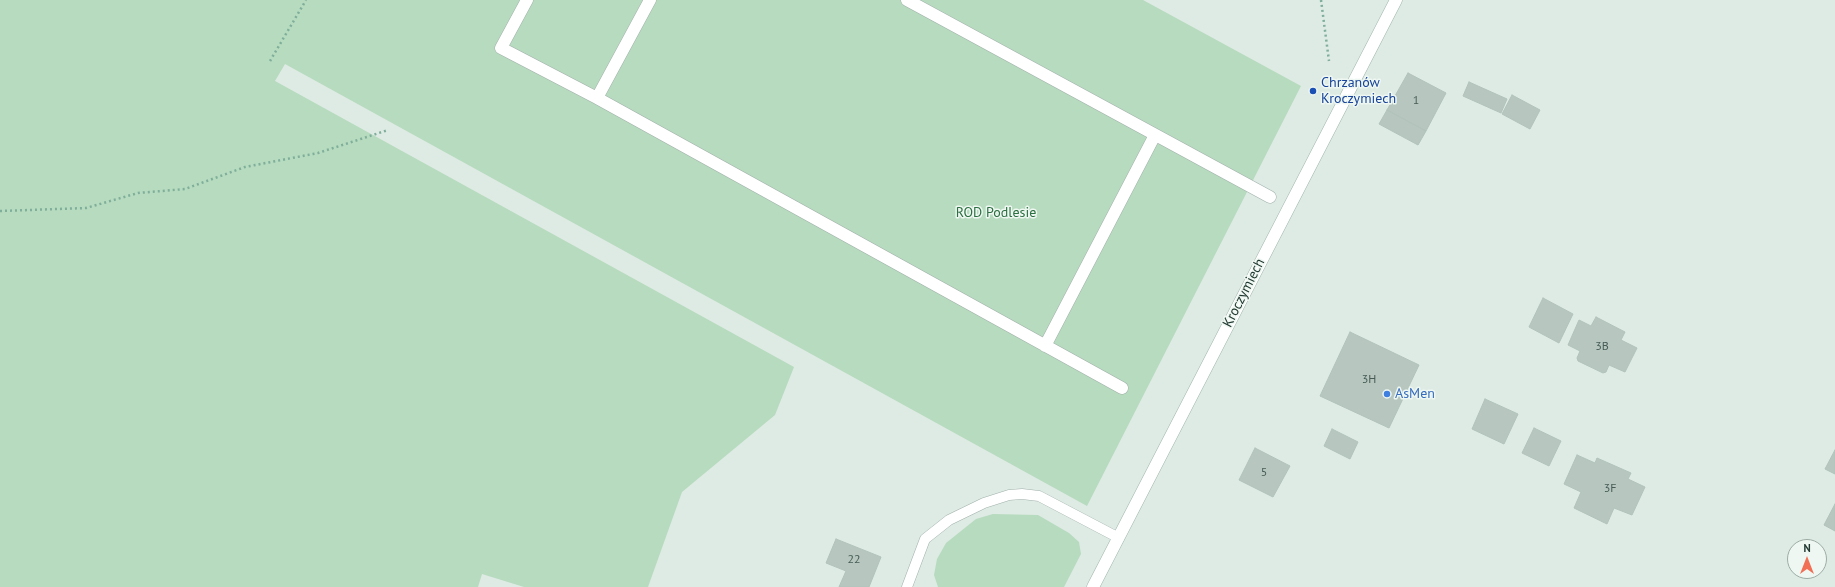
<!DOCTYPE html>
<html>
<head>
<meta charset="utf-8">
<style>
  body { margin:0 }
  #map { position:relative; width:1835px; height:587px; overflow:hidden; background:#deeae4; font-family:"PT Sans",sans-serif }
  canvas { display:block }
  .north { position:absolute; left:1787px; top:539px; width:40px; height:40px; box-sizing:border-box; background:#eff7f2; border:1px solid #9caba5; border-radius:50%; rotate:0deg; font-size:11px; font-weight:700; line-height:16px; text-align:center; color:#203931 }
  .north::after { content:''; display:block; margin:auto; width:14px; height:18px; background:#f17055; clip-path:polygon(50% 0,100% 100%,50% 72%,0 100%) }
</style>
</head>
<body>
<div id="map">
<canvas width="1835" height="587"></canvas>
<div class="north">N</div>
</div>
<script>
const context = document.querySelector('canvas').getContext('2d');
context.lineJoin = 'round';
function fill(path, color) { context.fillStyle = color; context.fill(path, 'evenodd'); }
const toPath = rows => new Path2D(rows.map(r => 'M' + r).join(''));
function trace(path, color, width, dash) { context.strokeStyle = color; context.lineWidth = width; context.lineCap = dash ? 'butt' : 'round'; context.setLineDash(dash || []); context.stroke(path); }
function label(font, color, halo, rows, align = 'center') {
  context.font = font + ' "PT Sans",sans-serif'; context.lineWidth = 3; context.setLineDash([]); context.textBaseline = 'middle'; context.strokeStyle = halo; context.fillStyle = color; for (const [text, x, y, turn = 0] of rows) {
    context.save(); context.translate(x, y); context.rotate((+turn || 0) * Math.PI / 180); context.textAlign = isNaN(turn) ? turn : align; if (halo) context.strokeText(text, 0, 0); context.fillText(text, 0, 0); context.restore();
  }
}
fill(toPath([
  [0,0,1143,0,1301,86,1087,506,285,64,275,81,794,367,775,415,682,492,648,587,524,587,482,574,478,587,0,587],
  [993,514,1038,515,1069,533,1079,542,1081,554,1064,587,938,587,934,575,937,559,946,543,976,519]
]), '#b7dbbe');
const building = toPath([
  [1408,73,1446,93,1426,131,1387,110,1408,73],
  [1469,82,1507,99,1501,113,1463,96,1469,82],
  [1512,95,1540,110,1530,129,1502,114,1512,95],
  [1387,110,1426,131,1418,145,1379,124,1387,110],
  [1543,298,1573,314,1559,343,1529,327,1543,298],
  [1596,317,1625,332,1621,340,1637,348,1625,372,1609,365,1606,372,1603,373,1578,361,1577,358,1580,351,1568,345,1579,320,1591,326,1596,317],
  [1350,332,1419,365,1389,428,1320,396,1350,332],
  [1485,399,1518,414,1504,444,1472,429,1485,399],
  [1534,428,1561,441,1549,466,1522,453,1534,428],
  [1332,429,1358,442,1350,459,1324,446,1332,429],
  [1255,448,1290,466,1273,497,1239,480,1255,448],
  [1835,450,1835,474,1825,469,1835,450],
  [1577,455,1595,463,1597,458,1631,473,1628,479,1645,487,1632,515,1614,508,1607,524,1574,508,1581,492,1564,484,1577,455],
  [1835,504,1835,531,1824,525,1835,504],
  [836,539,881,557,869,587,839,587,846,571,826,563,836,539]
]);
fill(building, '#b7c7c0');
trace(building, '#b1c3ba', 1);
const lane = toPath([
  [907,587,925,539,949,520,984,503,1009,495,1022,494,1039,496,1119,538]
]);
const street = toPath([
  [527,0,501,48,597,98,650,0],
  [907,0,1270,197],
  [597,98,1122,388],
  [1045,346,1155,135]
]);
const secondary = toPath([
  [1093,587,1396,0]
]);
trace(lane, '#a1b1ab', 11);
trace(street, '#a1b1ab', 13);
trace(secondary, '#9eb6ab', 13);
trace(toPath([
  [1321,0,1329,61],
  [270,61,306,0],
  [0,211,86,208,138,193,185,189,245,167,318,153,388,130]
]), '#7fae9b', 2.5, [2, 3]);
trace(lane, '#fff', 10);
trace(street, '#fff', 12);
trace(secondary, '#fff', 12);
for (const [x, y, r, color] of [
  [1313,91,4,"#1a4fb4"],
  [1387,394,4,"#3f7fe0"]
]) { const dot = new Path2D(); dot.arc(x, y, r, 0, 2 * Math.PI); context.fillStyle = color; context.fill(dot); trace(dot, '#eff7f2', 1.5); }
label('12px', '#465c55', null, [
  ["1",1416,101],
  ["3B",1602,347],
  ["3H",1369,380],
  ["5",1264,473],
  ["3F",1610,489],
  ["22",854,560]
]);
label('14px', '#164399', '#eff7f2', [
  ["Chrzanów",1321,83],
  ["Kroczymiech",1321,99]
], 'left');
label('14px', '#2a7040', '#eff7f2', [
  ["ROD Podlesie",996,213]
]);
label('14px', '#203931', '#eff7f2', [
  ["Kroczymiech",1244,293,-63]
]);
label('14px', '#366cbe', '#eff7f2', [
  ["AsMen",1395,394]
], 'left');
</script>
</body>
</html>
